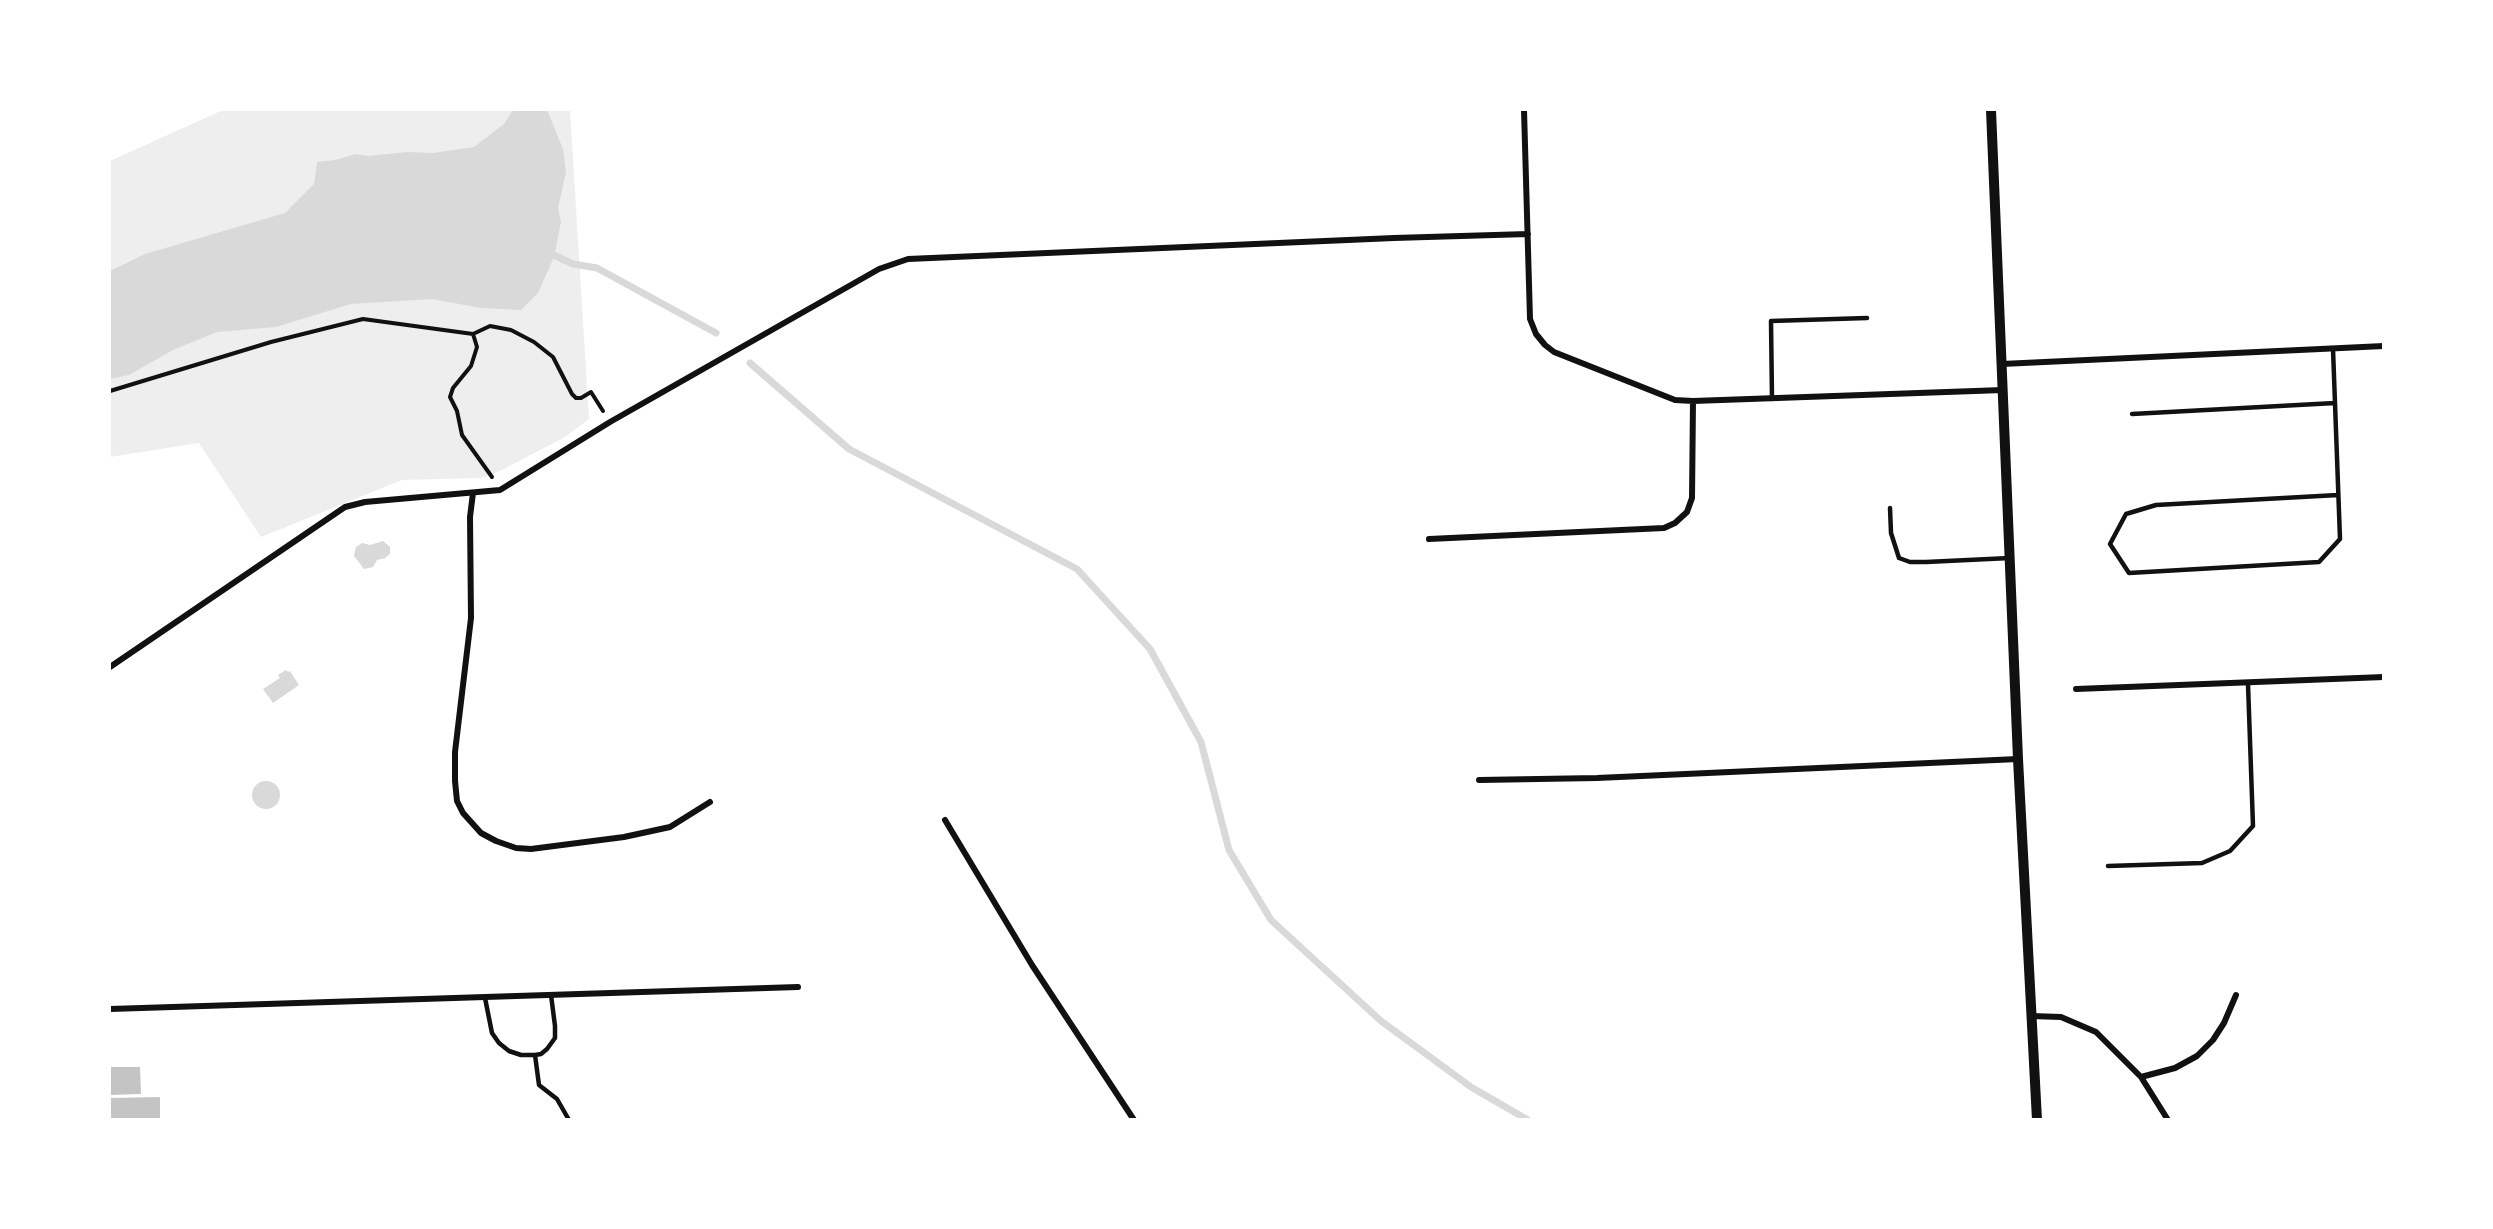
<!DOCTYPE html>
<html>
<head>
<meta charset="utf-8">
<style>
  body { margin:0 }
  #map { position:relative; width:2493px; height:1229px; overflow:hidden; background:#fff; font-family:Poppins,sans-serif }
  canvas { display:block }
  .frame { position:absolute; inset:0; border:111px solid #fff; pointer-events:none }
</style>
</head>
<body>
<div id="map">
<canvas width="2493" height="1229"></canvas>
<div class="frame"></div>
</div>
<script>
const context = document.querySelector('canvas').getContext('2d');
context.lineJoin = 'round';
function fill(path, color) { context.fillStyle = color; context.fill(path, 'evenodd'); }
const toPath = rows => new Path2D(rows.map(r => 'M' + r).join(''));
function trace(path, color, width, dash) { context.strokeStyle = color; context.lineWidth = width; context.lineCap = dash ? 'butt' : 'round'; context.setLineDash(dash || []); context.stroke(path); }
fill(toPath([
  [223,110,570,110,589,419,565,437,498,472,481,478,402,480,261,537,199,443,110,457,110,161]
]), '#eee');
fill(toPath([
  [513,110,547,110,563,149,566,172,558,208,561,222,554,257,538,293,521,310,481,308,432,299,351,304,276,327,217,332,173,350,129,375,110,379,110,271,145,254,285,213,314,184,317,162,335,160,356,154,368,156,408,152,433,153,474,147,504,124],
  [383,541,390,547,390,554,385,558,377,560,373,567,364,569,354,556,356,547,362,543,370,545],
  [286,670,288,672,290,671,299,685,273,703,263,689,280,678,278,675],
  '252 795a14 14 0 1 1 28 0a14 14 0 1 1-28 0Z'
]), '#d9d9d9');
trace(toPath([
  [547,252,573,264,597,268,716,333],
  [750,363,849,449,1077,569,1150,649,1201,742,1229,850,1271,920,1381,1021,1471,1087,1528,1120]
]), '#d9d9d9', 7);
fill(toPath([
  [110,1067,140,1067,141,1094,110,1095],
  [160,1097,160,1120,110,1120,110,1098]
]), '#c4c4c4');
trace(toPath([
  [473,334,477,347,471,366,453,388,450,397,457,411,462,435,492,477],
  [110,391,271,342,363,319,473,334,490,326,511,330,534,342,553,357,572,394,576,398,581,398,591,392,603,411]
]), '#111', 4);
trace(toPath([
  [2333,349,2340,539,2319,562,2129,573,2110,544,2126,514,2156,505,2338,495],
  [1772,399,1771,321,1867,318],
  [2132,414,2335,403],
  [1890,508,1891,533,1899,558,1910,562,1926,562,2010,558],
  [2108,866,2202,863,2230,851,2253,826,2248,684],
  [485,998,492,1033,499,1043,509,1051,521,1055,535,1055,541,1054,547,1049,555,1038,555,1026,551,995],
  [535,1055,539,1085,557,1099,569,1120]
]), '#111', 4.5);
trace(toPath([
  [1524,110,1530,319,1536,334,1545,345,1554,352,1675,400,1693,401,2003,390],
  [2002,364,2384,346],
  [473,493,470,517,471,618,455,752,455,781,457,801,463,813,481,833,496,841,516,848,531,849,624,837,670,827,710,802],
  [1429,539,1664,528,1675,523,1687,512,1692,498,1693,401],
  [110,667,345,507,365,502,500,490,610,422,879,269,908,259,1394,238,1528,234],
  [2076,689,2384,677],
  [1479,780,1597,778,2018,759],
  [945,820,1032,965,1134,1120],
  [110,1009,798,987],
  [2031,1016,2061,1017,2096,1032,2141,1077,2168,1120],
  [2141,1077,2175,1068,2197,1056,2213,1040,2224,1023,2236,995]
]), '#111', 6);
trace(toPath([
  [1991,110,2018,759,2037,1120]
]), '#111', 10);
</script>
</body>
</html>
